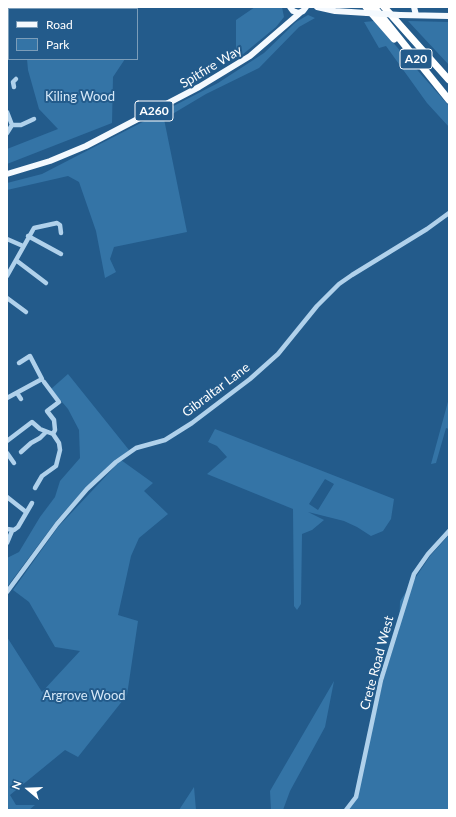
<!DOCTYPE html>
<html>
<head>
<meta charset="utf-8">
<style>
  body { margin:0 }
  #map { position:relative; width:456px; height:817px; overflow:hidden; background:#235b8b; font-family:Lato,sans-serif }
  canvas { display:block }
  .frame { position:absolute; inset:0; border:8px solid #fff; pointer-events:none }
  .legend { position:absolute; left:8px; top:8px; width:130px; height:52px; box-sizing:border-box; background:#235b8b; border:1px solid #7b9db9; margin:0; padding:5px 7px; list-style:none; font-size:12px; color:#fff }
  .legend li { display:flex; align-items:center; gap:8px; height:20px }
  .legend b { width:20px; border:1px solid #7b9db9 }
  .north { position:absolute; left:8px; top:769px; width:40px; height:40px; -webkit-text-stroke:3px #235b8b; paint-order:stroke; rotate:289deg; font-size:11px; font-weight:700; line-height:16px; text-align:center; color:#fff }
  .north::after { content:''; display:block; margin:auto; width:14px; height:18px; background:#fff; clip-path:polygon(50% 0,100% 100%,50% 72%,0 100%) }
</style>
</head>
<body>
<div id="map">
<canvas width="456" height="817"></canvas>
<div class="frame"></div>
<ul class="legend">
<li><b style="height:5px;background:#f4f9fe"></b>Road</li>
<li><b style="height:11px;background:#3474a6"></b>Park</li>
</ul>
<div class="north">N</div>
</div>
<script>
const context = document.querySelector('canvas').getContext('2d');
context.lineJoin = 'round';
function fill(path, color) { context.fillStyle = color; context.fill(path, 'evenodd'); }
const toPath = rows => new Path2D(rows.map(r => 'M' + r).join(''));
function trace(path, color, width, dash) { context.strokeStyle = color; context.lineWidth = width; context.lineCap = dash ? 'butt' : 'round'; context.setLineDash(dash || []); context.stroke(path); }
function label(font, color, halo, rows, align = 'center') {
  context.font = font + ' Lato,sans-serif'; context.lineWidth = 4; context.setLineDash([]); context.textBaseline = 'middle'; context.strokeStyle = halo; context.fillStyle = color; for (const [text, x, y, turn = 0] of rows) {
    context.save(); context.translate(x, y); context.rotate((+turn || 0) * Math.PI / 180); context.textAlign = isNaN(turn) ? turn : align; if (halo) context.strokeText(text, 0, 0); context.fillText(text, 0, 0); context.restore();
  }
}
fill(toPath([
  [24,7,128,7,126,9,24,9],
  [255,7,282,7,284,17,276,27,242,55,230,60,236,53,236,20],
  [308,15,315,18,299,27,259,68,206,94,164,119,187,232,114,247,110,259,116,272,105,278,96,231,79,182,68,176,7,190,7,183,42,174,218,83,264,53,296,22],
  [374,21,449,106,449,127,427,103,386,46,379,48,364,22],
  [408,21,449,22,449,65],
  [27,59,125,59,113,77,112,123,7,164,7,149,58,129,39,109,28,70],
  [68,374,129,450,87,486,57,520,7,587,7,558,19,552,40,517,55,497,60,481,80,458,79,430,68,409,51,389],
  [449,398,449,429,446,428,436,463,431,464],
  [215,429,394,499,391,519,383,531,371,536,357,527,344,521,308,512,324,520,312,530,302,534,301,604,297,610,294,606,293,509,207,474,227,457,217,446,208,442],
  [325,479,334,484,318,510,309,504],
  [121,460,153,483,144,491,168,514,139,538,131,556,118,615,138,621,127,695,78,757,65,750,10,795,16,805,35,805,29,810,7,810,7,637,42,692,80,651,55,647,29,602,13,590,58,527],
  [449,535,449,810,347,810,356,800,384,677,399,630,400,601,430,556],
  [334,681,325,727,290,791,283,810,271,810,270,791],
  [194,787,196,810,179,810]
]), '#3474a6');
trace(toPath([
  [9,7,9,9],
  [7,22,9,21],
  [14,87,13,82,16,79],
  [7,112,12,125,7,133],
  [12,125,21,125,34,119],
  [28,236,61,254],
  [7,239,23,246],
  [17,261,46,283],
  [7,276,34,228,57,223,60,225,61,233],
  [7,298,26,312],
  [44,382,59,402,47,411,54,420,55,430,53,434],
  [17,393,21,399],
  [7,398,42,379,30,356,19,363],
  [7,441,32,422,40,429,53,434,59,443,60,450,56,466,42,476,35,488],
  [21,452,31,443,40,438,46,432],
  [7,453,14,463],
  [7,497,26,512],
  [7,529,14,530,18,527,32,503],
  [7,543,12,531],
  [7,592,57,524,87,489,116,462,136,448,165,440,192,423,250,379,278,354,317,306,339,284,352,275,427,229,449,213],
  [346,810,356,797,381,680,414,574,428,554,449,531]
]), '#b0d1eb', 4.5);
trace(toPath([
  [290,7,293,11,299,13,303,11,306,7],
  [317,7,335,11,367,13],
  [414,7,416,15],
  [400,15,449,16],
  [7,174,50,161,86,146,199,87,250,56,301,12]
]), '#f4f9fe', 6);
trace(toPath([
  [366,7,394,39],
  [374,7,449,100],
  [384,7,449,80]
]), '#fff', 7);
trace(toPath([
  [367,13,400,15]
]), '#f4f9fe', 6);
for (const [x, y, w] of [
  [416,59,32],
  [154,111,38]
]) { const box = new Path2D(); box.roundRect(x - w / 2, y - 10, w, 20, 3); context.fillStyle = '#235b8b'; context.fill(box); trace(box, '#fff', 1); }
label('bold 12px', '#fff', null, [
  ["A20",416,59],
  ["A260",154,111]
]);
label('13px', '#fff', '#235b8b', [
  ["Spitfire Way",211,67,-31],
  ["Gibraltar Lane",216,390,-37],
  ["Crete Road West",377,663,-75]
]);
label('13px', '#d5e8f8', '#235b8b', [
  ["Kiling Wood",80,97],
  ["Argrove Wood",84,696]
]);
</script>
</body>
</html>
